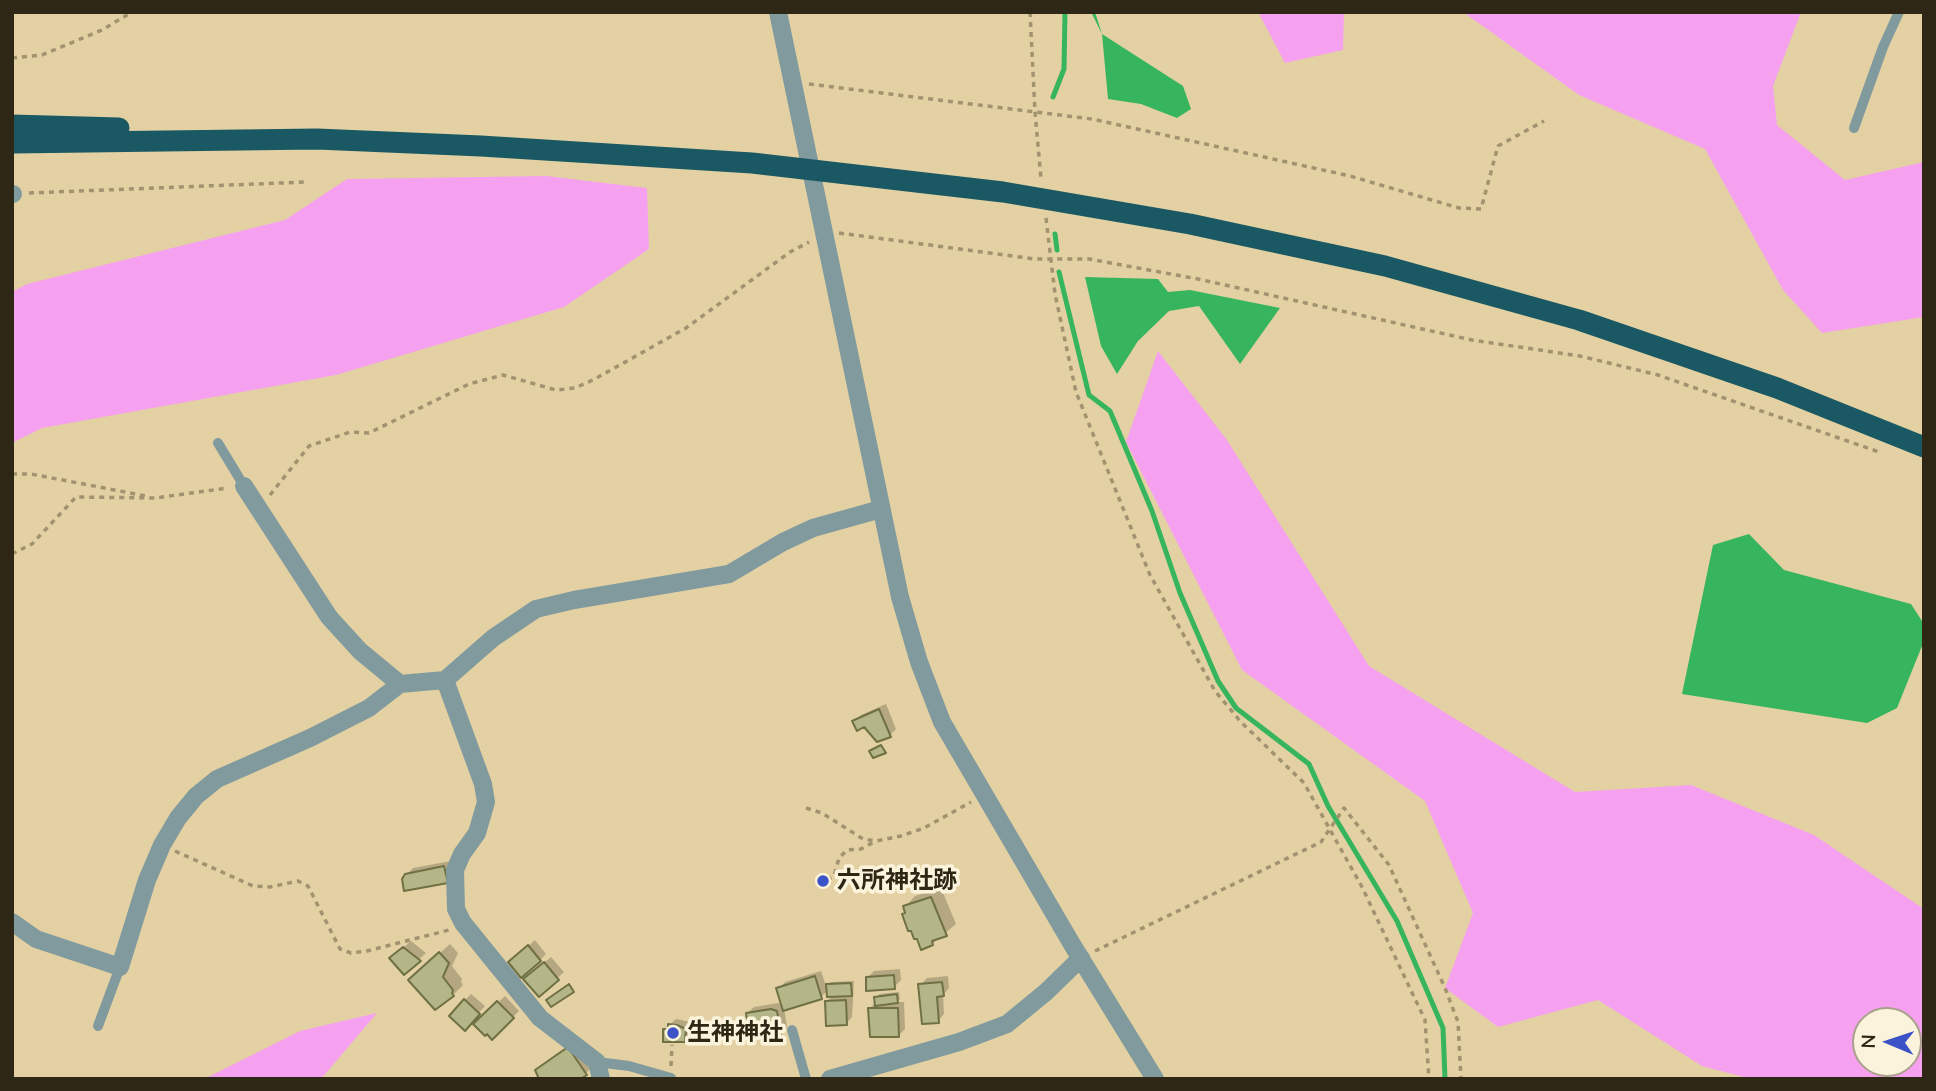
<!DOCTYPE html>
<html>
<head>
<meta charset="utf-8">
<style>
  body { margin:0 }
  #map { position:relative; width:1936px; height:1091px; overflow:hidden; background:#e3d1a3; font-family:Mulish,sans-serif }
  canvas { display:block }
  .frame { position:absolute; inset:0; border:14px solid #2e2715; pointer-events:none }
  .north { position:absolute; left:1852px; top:1007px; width:70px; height:70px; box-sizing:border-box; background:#fbf3db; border:2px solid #a9a18c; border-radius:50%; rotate:272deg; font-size:19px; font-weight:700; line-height:28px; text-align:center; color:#2e2715 }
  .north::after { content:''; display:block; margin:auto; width:24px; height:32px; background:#3b53c6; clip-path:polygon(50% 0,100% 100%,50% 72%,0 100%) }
</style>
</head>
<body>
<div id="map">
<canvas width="1936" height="1091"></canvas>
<div class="frame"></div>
<div class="north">N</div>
</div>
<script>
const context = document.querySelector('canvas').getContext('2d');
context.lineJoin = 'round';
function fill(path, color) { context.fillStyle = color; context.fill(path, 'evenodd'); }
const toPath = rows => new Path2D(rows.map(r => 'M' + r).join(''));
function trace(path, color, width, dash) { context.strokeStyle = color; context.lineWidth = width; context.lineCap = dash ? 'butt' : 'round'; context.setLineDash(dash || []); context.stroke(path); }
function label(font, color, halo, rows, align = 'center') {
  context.font = font + ' Mulish,"Noto Sans JP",sans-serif'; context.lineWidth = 7; context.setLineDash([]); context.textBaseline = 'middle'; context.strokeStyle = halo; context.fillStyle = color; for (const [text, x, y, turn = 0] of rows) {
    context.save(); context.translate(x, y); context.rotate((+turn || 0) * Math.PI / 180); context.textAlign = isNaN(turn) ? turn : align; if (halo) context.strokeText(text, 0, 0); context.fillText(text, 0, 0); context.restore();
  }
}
fill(toPath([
  [1258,12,1344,12,1343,50,1285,63],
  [1463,12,1801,12,1773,86,1777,125,1845,180,1924,162,1924,317,1822,333,1783,290,1705,149,1579,95],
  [546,176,647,188,649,249,564,307,336,375,42,428,12,443,12,292,27,284,285,220,347,179],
  [1158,351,1227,440,1369,666,1575,792,1691,785,1814,835,1924,909,1924,1079,1751,1079,1702,1066,1598,1000,1498,1027,1445,988,1473,913,1425,801,1242,670,1126,442],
  [1908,1021,1908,1063,1866,1063,1866,1021],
  [377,1013,321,1079,204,1079,300,1031]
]), '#f6a1ef');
fill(toPath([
  [1091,12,1095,12,1102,34,1183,86,1191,109,1177,118,1141,104,1108,99,1102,34],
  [1085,277,1158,279,1168,292,1190,290,1280,308,1240,364,1199,306,1169,311,1138,341,1117,374,1101,346],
  [1749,534,1784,570,1911,604,1924,624,1924,641,1897,708,1867,723,1682,694,1713,545]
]), '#37b55e');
fill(toPath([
  [886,704,896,729,890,735,854,721,861,715],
  [451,861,448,881,406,875,413,868],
  [941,888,956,924,932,944,907,912,905,907,915,896],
  [535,940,546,954,540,960,517,956],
  [411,941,426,953,404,973,398,952],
  [450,944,458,953,452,966,462,979,461,982,463,985,453,995,421,970],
  [551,957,564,972,539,995,532,973],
  [900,969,901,980,894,987,867,978,874,971],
  [821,971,826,986,831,982,854,981,852,1017,846,1024,827,1001,833,995,828,990,821,997,784,1008,787,1027,781,1034,747,1013,754,1007,778,1003,783,1005,778,989,785,982],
  [948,976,949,988,943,995,944,1014,938,1021,920,985,927,978],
  [899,992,900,999,896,1002,904,1002,905,1029,899,1035,870,1008,877,1001,879,994],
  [471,994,485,1006,465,1028,465,1000],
  [505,996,519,1011,493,1037,476,1024],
  [676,1019,691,1022,691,1034,685,1040,665,1029],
  [579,1038,596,1063,586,1073,577,1079,537,1079,540,1077,538,1071,548,1060]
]), '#0003');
trace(toPath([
  [1053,97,1064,69,1065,12],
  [1055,234,1057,250],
  [1059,272,1089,395,1110,411,1152,511,1180,593,1218,681,1236,708,1309,764,1328,806,1397,921,1443,1028,1445,1079]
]), '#37b55e', 5);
const building = toPath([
  [879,709,891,737,877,742,864,727,857,731,852,721,879,709],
  [881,745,886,753,873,758,869,751,881,745],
  [444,866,448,883,404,891,402,879,405,874,444,866],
  [931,897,947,936,932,941,933,945,921,950,917,939,914,939,911,931,908,931,902,914,905,913,903,906,931,897],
  [528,945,541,961,521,978,508,962,528,945],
  [403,947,421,961,404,975,389,958,403,947],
  [439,952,449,963,443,977,453,990,452,993,454,996,435,1010,408,980,439,952],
  [544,962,559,980,539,997,523,979,544,962],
  [894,975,895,989,866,991,866,977,894,975],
  [815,976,822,999,783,1011,776,988,815,976],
  [942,982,944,996,937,997,939,1023,922,1024,918,984,942,982],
  [851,983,852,996,827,997,826,984,851,983],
  [569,984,574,992,551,1007,546,1000,569,984],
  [897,994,898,1003,875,1006,874,997,897,994],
  [464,999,480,1014,465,1031,449,1016,464,999],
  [846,1000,847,1025,826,1026,825,1001,846,1000],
  [497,1001,514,1018,492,1040,487,1034,485,1036,473,1024,497,1001],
  [868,1008,898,1008,899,1037,870,1037,868,1008],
  [771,1009,777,1011,781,1035,761,1039,760,1034,749,1035,746,1013,771,1009],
  [668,1024,677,1025,686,1029,685,1042,663,1042,663,1029,668,1029,668,1024],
  [568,1047,587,1075,580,1079,539,1079,535,1070,568,1047]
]);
fill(building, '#b4b687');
trace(building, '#6f7044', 2);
trace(toPath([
  [1030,12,1035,112,1041,179],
  [12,58,42,55,102,30,132,12],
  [809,84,1092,119,1350,176,1459,208,1481,209,1498,146,1544,121],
  [29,193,306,182],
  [1046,218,1055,294,1076,392,1150,575,1215,691,1241,722,1304,783,1362,887,1425,1020,1429,1079],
  [839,233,1035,259,1089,259,1198,279,1472,340,1580,356,1658,375,1882,453],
  [12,474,31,474,146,496],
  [270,495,309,446,350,432,369,433,469,384,503,375,556,390,575,388,593,380,686,328,790,252,809,242],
  [12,554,32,544,76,497,155,498,228,488],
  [806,808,822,813,863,839,876,841,901,836,924,828,971,802],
  [175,851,253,886,270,887,298,881,308,886,340,949,351,953,367,951,449,930],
  [827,880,834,876,839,858,847,850,861,849,874,842],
  [1095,951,1321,842,1344,808,1389,865,1445,988,1458,1022,1461,1079],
  [671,1066,672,1045]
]), '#a1936f', 3.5, [5, 5]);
trace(toPath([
  [1854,128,1883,47,1899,12],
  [218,443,244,486],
  [98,1026,120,967],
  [792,1030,806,1079],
  [597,1062,629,1066,671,1078]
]), '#819a9e', 10);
trace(toPath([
  [12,194,13,194],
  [244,486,329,617,360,651,400,684],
  [445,680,483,784,486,802,477,833,462,854,455,870,456,909,463,923,540,1018,597,1062,601,1079],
  [12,922,36,939,120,967,147,880,162,845,178,818,196,796,217,779,310,738,369,708,400,684,445,680,493,638,536,609,574,600,729,574,783,542,813,528,881,509],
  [830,1079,959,1042,1007,1024,1046,992,1081,958]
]), '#819a9e', 18);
trace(toPath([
  [778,12,900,597,919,662,942,722,1073,946,1155,1079]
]), '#819a9e', 18);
trace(toPath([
  [12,125,119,128],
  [12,143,317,139,481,146,752,163,1003,192,1190,224,1385,266,1579,320,1777,388,1924,447]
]), '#1a5963', 21);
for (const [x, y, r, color] of [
  [823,881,7,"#3b53c6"],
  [673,1033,7,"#3b53c6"]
]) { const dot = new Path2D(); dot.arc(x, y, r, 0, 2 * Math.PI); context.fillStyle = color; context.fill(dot); trace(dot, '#fbf3db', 2.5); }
label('bold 24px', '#2e2715', '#fbf3db', [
  ["六所神社跡",837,881],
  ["生神神社",687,1033]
], 'left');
</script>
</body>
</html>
